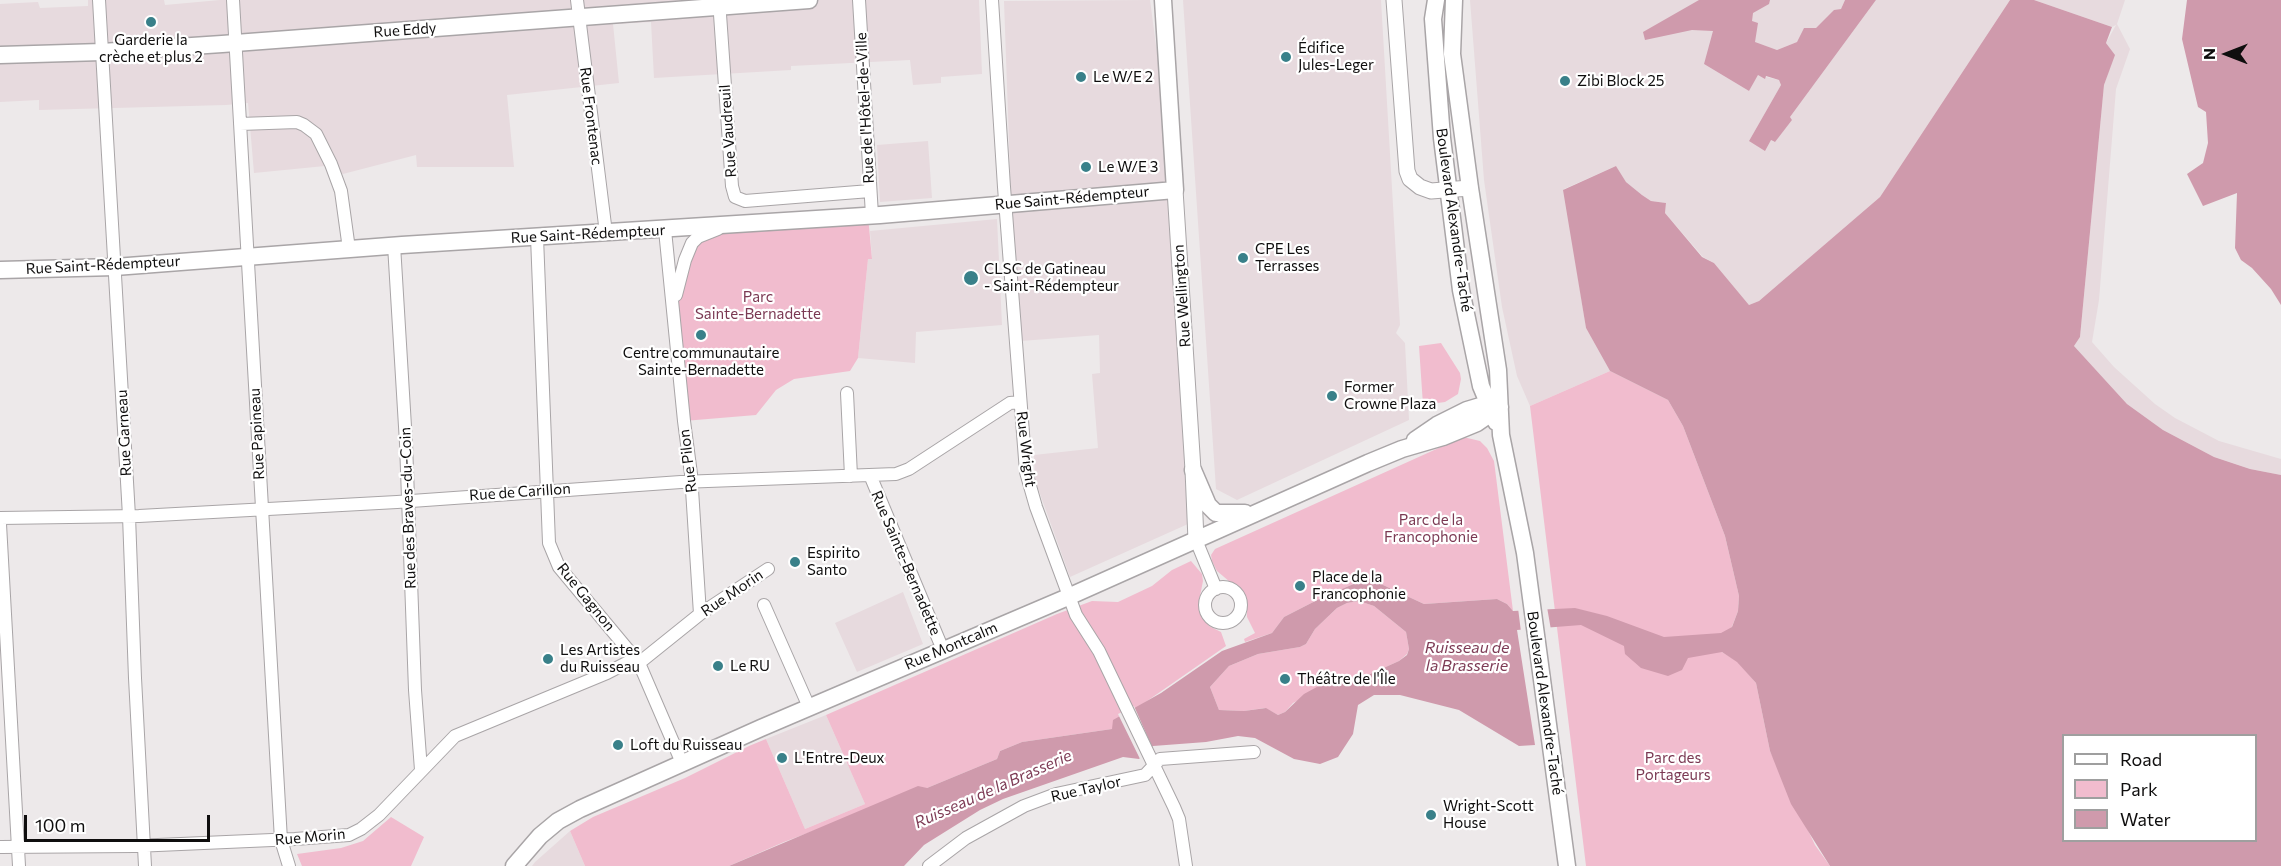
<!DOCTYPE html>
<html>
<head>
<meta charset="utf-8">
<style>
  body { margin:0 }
  #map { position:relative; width:2281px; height:866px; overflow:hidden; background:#ede9ea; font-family:Commissioner,sans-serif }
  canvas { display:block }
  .legend { position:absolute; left:2062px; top:734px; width:195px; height:108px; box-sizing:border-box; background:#fff; border:2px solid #9f9f9f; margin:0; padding:8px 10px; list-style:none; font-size:18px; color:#0f0e0e }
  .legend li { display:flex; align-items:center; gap:12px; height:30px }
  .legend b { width:30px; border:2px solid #9f9f9f }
  .north { position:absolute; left:2197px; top:24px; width:60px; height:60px; -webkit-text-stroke:4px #fff; paint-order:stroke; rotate:270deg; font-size:16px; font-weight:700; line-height:24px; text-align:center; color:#0f0e0e }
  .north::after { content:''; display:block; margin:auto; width:21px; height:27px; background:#0f0e0e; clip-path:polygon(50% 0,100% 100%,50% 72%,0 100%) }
  .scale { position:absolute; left:24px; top:815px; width:186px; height:27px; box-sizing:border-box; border:3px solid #0f0e0e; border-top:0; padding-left:8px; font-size:18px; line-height:21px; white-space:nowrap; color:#0f0e0e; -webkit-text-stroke:4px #fff; paint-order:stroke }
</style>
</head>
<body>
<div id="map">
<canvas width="2281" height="866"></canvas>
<ul class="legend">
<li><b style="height:8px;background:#fff"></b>Road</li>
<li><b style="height:16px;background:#f1bcce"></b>Park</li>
<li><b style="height:16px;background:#cf9aac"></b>Water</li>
</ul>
<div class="north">N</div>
<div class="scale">100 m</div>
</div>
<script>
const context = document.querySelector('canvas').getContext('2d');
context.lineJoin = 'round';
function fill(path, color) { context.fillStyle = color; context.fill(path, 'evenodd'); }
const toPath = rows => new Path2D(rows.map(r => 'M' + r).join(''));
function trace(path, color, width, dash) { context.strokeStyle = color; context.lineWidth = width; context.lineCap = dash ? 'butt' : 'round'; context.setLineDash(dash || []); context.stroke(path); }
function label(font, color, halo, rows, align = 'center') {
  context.font = font + ' Commissioner,sans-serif'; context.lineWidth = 4.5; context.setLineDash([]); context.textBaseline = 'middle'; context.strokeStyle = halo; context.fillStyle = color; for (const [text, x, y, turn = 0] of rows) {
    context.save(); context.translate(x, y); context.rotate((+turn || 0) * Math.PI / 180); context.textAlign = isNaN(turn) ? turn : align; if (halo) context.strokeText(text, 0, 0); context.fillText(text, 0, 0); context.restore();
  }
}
fill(toPath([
  [88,0,164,0,165,5,220,0,979,0,982,74,941,77,941,83,913,85,910,60,791,66,791,70,654,78,651,22,613,24,619,83,507,95,514,167,417,167,416,155,343,174,325,166,254,173,248,103,226,105,39,110,39,100,0,102,0,4,38,2,40,8,88,6],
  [1150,0,1164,106,1188,524,1070,577,1035,480,1034,455,1098,448,1092,374,1100,373,1099,335,1021,341,1011,199,1004,1],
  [1183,0,1381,0,1400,325,1396,333,1405,343,1409,420,1237,500,1216,489],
  [1470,0,1845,0,1841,9,1834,11,1816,28,1797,42,1777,50,1756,43,1704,64,1749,91,1758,75,1779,80,1781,85,1749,141,1771,140,1774,142,1792,120,1790,117,1876,0,2010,0,1880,197,1759,301,1749,305,1714,263,1703,257,1665,213,1666,203,1651,201,1642,195,1626,182,1616,166,1564,189,1586,328,1610,371,1530,406,1517,376,1502,307,1484,180],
  [2034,0,2125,0,2117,24,2130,49,2116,89,2099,300,2092,342,2114,367,2155,404,2175,418,2219,441,2281,459,2281,475,2250,469,2214,457,2163,430,2127,404,2074,346,2080,337,2104,85,2114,55,2106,43,2116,25,2112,27],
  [928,141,932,198,880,202,877,145],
  [997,219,1002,325,916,332,915,363,858,358,868,259,872,258,870,231],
  [903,592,923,644,857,672,835,623],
  [826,715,865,804,805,829,766,739],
  [570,831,585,866,532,866,535,862]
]), '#e7dade');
fill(toPath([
  [868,216,872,259,868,259,858,358,850,371,794,379,776,390,756,415,684,421,674,308,685,260,709,232],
  [1441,343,1460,373,1461,379,1458,394,1445,402,1423,405,1419,346],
  [1610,371,1668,400,1683,426,1725,536,1739,596,1738,611,1722,652,1737,661,1756,683,1770,751,1815,845,1830,866,1586,866,1530,406],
  [1463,437,1480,441,1487,448,1494,461,1513,611,1507,604,1497,599,1424,604,1368,578,1325,596,1284,617,1272,633,1245,642,1244,639,1255,633,1247,617,1247,601,1243,593,1217,571,1212,561,1211,555,1215,549],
  [1191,561,1202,574,1203,581,1199,601,1209,626,1221,632,1226,646,1137,708,1121,716,1112,729,1022,742,1000,751,997,759,927,788,784,842,729,866,585,866,570,831,593,817,685,778,749,746,766,739,805,829,865,804,826,715,1057,614,1092,601,1118,602,1152,586,1172,570],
  [1359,601,1374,606,1406,632,1409,649,1407,654,1399,661,1348,684,1340,681,1333,683,1293,703,1285,712,1278,715,1265,708,1244,711,1219,710,1210,687,1229,666,1258,654,1300,647,1306,644,1315,629,1337,608,1347,603],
  [391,817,424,837,411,866,302,866,297,854,341,848,363,841]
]), '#f1bcce');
fill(toPath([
  [1699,0,1770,0,1769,4,1753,13,1752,21,1758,23,1755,42,1777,50,1797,42,1804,28,1816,28,1834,10,1841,9,1845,0,1876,0,1790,117,1792,120,1775,142,1771,140,1765,151,1749,141,1781,85,1779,80,1766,76,1765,79,1758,75,1749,91,1704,64,1713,31,1692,30,1645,40,1643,32],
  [2010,0,2034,0,2112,27,2106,43,2115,55,2104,85,2080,337,2074,346,2127,404,2163,430,2214,457,2250,469,2281,475,2281,866,1830,866,1791,804,1770,751,1756,683,1737,662,1722,652,1688,658,1682,670,1668,676,1641,668,1625,654,1624,646,1581,625,1517,630,1535,745,1519,746,1459,710,1400,695,1374,695,1358,705,1353,734,1338,757,1320,764,1294,759,1255,738,1238,736,1206,742,1153,746,1139,759,1123,757,1003,799,980,810,924,845,904,866,729,866,918,786,927,788,997,759,1000,751,1022,742,1112,729,1113,720,1161,693,1222,651,1272,633,1284,617,1325,596,1368,578,1424,604,1497,599,1507,604,1513,611,1575,608,1607,616,1664,637,1721,633,1732,627,1738,611,1739,596,1725,536,1683,426,1668,400,1610,371,1586,328,1563,190,1616,166,1626,182,1642,195,1651,201,1666,203,1665,213,1702,257,1714,263,1749,305,1759,301,1880,197],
  [1359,601,1374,606,1406,632,1409,649,1407,655,1399,661,1348,684,1340,681,1326,682,1304,694,1285,712,1278,715,1266,708,1244,711,1219,710,1210,687,1229,666,1258,654,1300,647,1306,644,1315,629,1337,608,1347,603],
  [2064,736,2256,736,2256,840,2064,840],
  [2187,0,2281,0,2281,305,2271,289,2252,268,2241,260,2235,248,2237,193,2203,206,2187,174,2203,163,2208,143,2206,112,2198,107,2182,39]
]), '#cf9aac');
fill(toPath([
  [1547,607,1551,630,1521,632,1518,608],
  [1134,706,1153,749,1141,761,1118,714]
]), '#ede9ea');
const minor = toPath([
  [99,0,129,516,135,678,145,866],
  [233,0,281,840,289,866],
  [577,0,606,233],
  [719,0,732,186,735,197,745,201,870,191],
  [859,0,872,215],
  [992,0,1004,187,1026,472,1036,507,1076,615,1099,651,1174,807,1179,819,1186,866],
  [240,124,297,122,304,125,316,134,331,164,341,191,349,249],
  [665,230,684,421,691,474,700,614],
  [537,237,549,543,559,567,639,663,682,763],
  [394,245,406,443,415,690,421,770],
  [676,295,685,260,692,243,698,237,718,229],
  [847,393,851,476],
  [870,475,943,650],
  [0,518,139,516,397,502,681,482,896,474,909,469,1010,403,1020,402],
  [0,524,19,866],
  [1196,540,1216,589],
  '1205 605a18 18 0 1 1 36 0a18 18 0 1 1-36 0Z',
  [764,605,809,707],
  [639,663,700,614,768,569],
  [0,847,135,846,295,839,349,835,361,829,379,815,455,736,607,673,636,658],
  [929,866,966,838,1024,806,1056,794,1145,775,1160,759,1254,752]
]);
const tertiary = toPath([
  [1394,0,1407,171,1410,179,1420,187,1431,191,1470,188],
  [1175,190,1193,470,1196,540]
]);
const secondary = toPath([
  [1436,0,1433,19,1442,138,1461,290,1481,386,1496,422],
  [1454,0,1452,54,1470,188,1498,370,1501,435,1525,553,1567,866],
  [0,55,102,52,222,44,809,0],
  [0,270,115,267,402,245,880,215,1175,190,1163,0],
  [1415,440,1437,425,1467,410,1497,401],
  [1193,470,1208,505,1216,513,1245,513],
  [514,866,540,836,558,821,580,809,761,728,1068,597,1368,463,1402,449,1443,437,1477,423,1500,407]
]);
trace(minor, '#a9a5a7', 14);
trace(tertiary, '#a9a5a7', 17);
trace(secondary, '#a9a5a7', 19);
trace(minor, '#fff', 12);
trace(tertiary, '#fff', 15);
trace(secondary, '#fff', 16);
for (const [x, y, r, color] of [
  [151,22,6,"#398089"],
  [1286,57,6,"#398089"],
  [1081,77,6,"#398089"],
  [1565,81,6,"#398089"],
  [1086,167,6,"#398089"],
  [1243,258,6,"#398089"],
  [971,278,8,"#398089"],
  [701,335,6,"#398089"],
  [1332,396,6,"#398089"],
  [795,562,6,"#398089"],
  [1300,586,6,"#398089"],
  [548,659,6,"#398089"],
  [718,666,6,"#398089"],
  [1285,679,6,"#398089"],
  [618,745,6,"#398089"],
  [782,758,6,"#398089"],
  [1431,815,6,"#398089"]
]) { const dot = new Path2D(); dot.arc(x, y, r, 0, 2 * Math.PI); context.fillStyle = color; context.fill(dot); trace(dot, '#fff', 2); }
label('15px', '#0f0e0e', '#fff', [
  ["Rue Eddy",405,30,-4],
  ["Rue de l'Hôtel-de-Ville",865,108,-93],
  ["Rue Frontenac",591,116,83],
  ["Rue Vaudreuil",728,131,-94],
  ["Rue Saint-Rédempteur",1072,198,-5],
  ["Boulevard Alexandre-Taché",1454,220,82],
  ["Rue Saint-Rédempteur",588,234,-3],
  ["Rue Saint-Rédempteur",103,265,-3],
  ["Rue Wellington",1182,296,-94],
  ["Rue Garneau",124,433,-93],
  ["Rue Papineau",257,434,-93],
  ["Rue Wright",1026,449,83],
  ["Rue Pilon",688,461,-97],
  ["Rue de Carillon",520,492,-4],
  ["Rue des Braves-du-Coin",408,508,-92],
  ["Rue Sainte-Bernadette",906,563,67],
  ["Rue Morin",732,593,-34],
  ["Rue Gagnon",586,597,51],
  ["Rue Montcalm",951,646,-23],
  ["Boulevard Alexandre-Taché",1545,703,82],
  ["Rue Taylor",1086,789,-13],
  ["Rue Morin",310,837,-5]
]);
label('15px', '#0f0e0e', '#fff', [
  ["Garderie la",151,40,"center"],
  ["crèche et plus 2",151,57,"center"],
  ["Édifice",1298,48],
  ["Jules-Leger",1298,65],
  ["Le W/E 2",1093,77],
  ["Zibi Block 25",1577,81],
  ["Le W/E 3",1098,167],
  ["CPE Les",1255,249],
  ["Terrasses",1255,266],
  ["CLSC de Gatineau",984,269],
  ["- Saint-Rédempteur",984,286],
  ["Centre communautaire",701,353,"center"],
  ["Sainte-Bernadette",701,370,"center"],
  ["Former",1344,387],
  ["Crowne Plaza",1344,404],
  ["Espirito",807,553],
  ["Santo",807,570],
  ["Place de la",1312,577],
  ["Francophonie",1312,594],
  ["Les Artistes",560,650],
  ["du Ruisseau",560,667],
  ["Le RU",730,666],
  ["Théâtre de l'Île",1297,679],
  ["Loft du Ruisseau",630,745],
  ["L'Entre-Deux",794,758],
  ["Wright-Scott",1443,806],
  ["House",1443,823]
], 'left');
label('15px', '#7b3953', '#fff', [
  ["Parc",758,297],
  ["Sainte-Bernadette",758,314],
  ["Parc de la",1431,520],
  ["Francophonie",1431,537],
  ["Parc des",1673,758],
  ["Portageurs",1673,775]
]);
label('italic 16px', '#7e3c56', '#fff', [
  ["Ruisseau de",1467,648],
  ["la Brasserie",1467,666],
  ["Ruisseau de la Brasserie",993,789,-24]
]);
</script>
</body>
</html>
